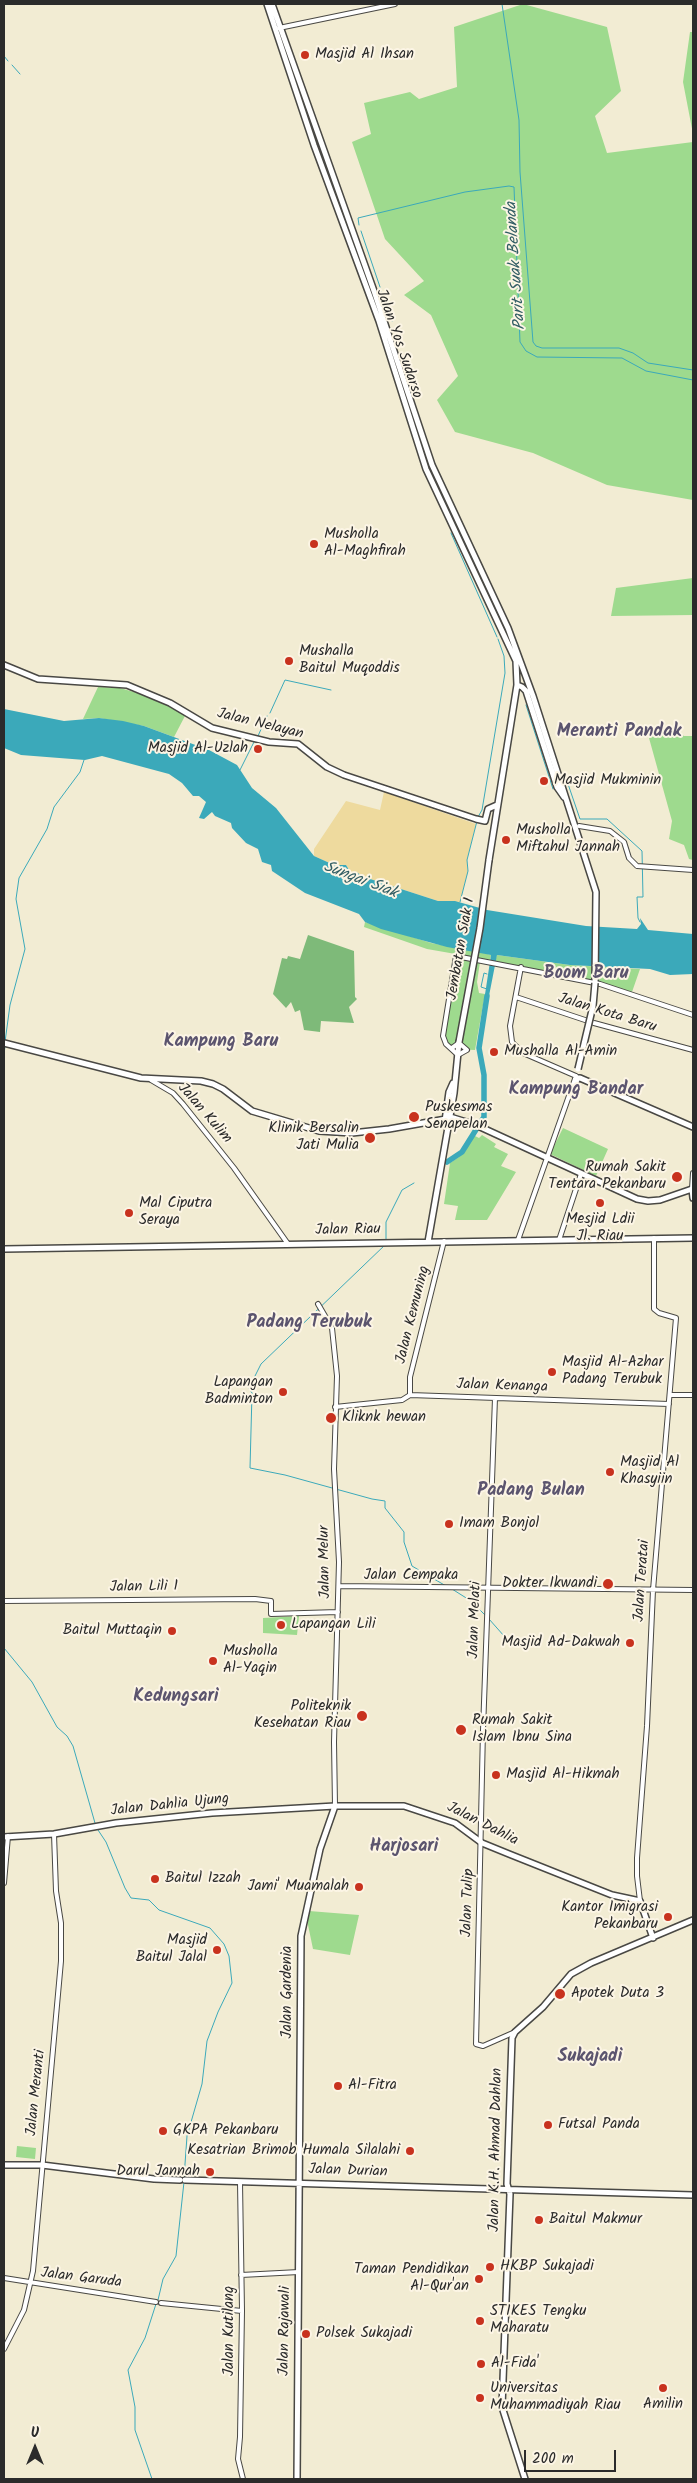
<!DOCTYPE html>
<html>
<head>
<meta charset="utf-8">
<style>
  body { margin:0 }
  #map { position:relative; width:697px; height:2483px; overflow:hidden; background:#f2ecd3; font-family:Kalam,sans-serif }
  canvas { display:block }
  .frame { position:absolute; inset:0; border:5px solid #2b2b2b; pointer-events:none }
  .north { position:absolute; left:10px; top:2423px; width:50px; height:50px; -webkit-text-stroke:4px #fcf5e5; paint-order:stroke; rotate:0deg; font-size:14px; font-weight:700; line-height:20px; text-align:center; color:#2b2b2b }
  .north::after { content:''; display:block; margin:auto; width:18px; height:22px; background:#2b2b2b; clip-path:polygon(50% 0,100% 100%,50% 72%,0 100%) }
  .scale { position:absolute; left:524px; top:2450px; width:92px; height:22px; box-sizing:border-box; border:2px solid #2b2b2b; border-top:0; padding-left:6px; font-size:15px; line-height:18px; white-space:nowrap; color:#2b2b2b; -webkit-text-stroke:4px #fcf5e5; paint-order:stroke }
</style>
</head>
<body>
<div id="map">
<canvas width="697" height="2483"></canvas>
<div class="frame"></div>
<div class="north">U</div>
<div class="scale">200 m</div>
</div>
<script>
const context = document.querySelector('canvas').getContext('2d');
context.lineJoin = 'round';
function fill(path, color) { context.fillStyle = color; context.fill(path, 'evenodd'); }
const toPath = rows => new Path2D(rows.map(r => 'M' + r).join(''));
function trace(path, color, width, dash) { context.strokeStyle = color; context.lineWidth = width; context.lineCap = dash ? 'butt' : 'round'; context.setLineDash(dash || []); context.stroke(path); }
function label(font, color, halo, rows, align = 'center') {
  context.font = font + ' Kalam,sans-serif'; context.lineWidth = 4; context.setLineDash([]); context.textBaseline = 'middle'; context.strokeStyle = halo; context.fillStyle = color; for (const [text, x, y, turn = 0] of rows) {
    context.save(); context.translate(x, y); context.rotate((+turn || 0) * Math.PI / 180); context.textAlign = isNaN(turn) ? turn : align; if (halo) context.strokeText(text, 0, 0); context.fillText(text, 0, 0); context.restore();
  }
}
fill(toPath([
  [523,4,607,27,621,91,595,116,607,153,693,142,693,500,607,485,533,453,455,432,437,400,458,376,431,315,404,295,424,281,385,239,352,142,371,134,364,103,410,92,419,99,457,87,454,27],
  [690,32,693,32,693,134,683,82],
  [693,578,693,615,611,616,616,588],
  [98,687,120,688,151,697,186,714,174,737,144,726,99,718,83,719],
  [676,730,684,736,693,736,693,860,689,859,684,845,669,839,672,821,649,738,657,733],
  [365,922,431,943,484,953,491,955,490,960,427,949,364,927],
  [497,955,570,965,640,969,632,992,582,978,495,961],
  [458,959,480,962,477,982,479,993,485,994,475,1050,450,1049,445,1039,444,1032],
  [563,1128,608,1149,596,1176,550,1154],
  [482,1135,496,1144,494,1147,508,1154,501,1166,516,1172,487,1220,455,1220,458,1206,444,1204,450,1163,459,1157,469,1140,475,1136,479,1138],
  [299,1616,297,1635,263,1633,263,1618],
  [309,1911,359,1915,350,1955,313,1949,307,1920],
  [17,2146,36,2148,35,2159,16,2157]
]), '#9eda8e');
fill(toPath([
  [308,935,354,951,355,997,357,999,349,1007,354,1023,321,1021,320,1032,304,1030,300,1010,295,1012,291,1002,286,1008,273,994,282,958,287,959,288,956,300,959]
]), '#7eba79');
fill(toPath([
  [384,792,476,824,467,860,468,871,460,902,438,901,364,877,356,872,351,873,346,865,334,865,314,856,314,849,346,801,380,810]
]), '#eeda9e');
fill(toPath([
  [4,709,64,721,99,718,123,721,144,726,209,750,237,765,252,788,276,808,314,856,334,865,346,865,351,873,356,872,364,877,438,901,455,901,487,910,586,926,637,929,641,924,640,918,648,930,693,934,693,974,670,975,650,969,570,965,497,955,488,1001,484,1001,491,955,447,947,381,929,365,922,359,914,305,893,272,871,271,865,262,862,258,849,246,843,232,828,231,823,215,816,212,812,204,819,199,818,206,802,199,796,193,796,182,783,169,774,102,756,85,760,21,755,4,748]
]), '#3ba9ba');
trace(toPath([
  [502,4,519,120,520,172,533,342,536,346,542,348,619,348,633,353,648,363,693,370],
  [4,56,8,61],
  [12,65,20,74],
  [359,225,358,218,465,192,509,186,514,187,520,342,526,351,537,357,622,358,646,371,693,380],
  [361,231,380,287],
  [381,291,392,321],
  [451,533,497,637],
  [526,705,553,789],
  [270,713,285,680,331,690],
  [258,736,267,716],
  [240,770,254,742],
  [567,781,580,819,607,819,642,851,643,897,637,897,638,918,640,922],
  [478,817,482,810,505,673,504,656,498,639],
  [460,902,468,871,467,860,477,821],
  [487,974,484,973,481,987,487,989],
  [5,1042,10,1005,25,949,16,899,19,878,47,829,54,807,80,772,84,760],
  [4,1055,5,1046],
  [386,1240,386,1222,402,1190,414,1183],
  [386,1244,261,1364,249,1388,252,1393,250,1468,285,1475,372,1499,385,1501,385,1508,404,1532,404,1542,412,1566,446,1586],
  [452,1589,471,1601,486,1616],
  [489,1619,512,1645],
  [4,1648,32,1682,57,1727,67,1736,73,1746,95,1823],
  [98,1830,106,1842,125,1888,131,1898,149,1900,159,1910,210,1928,224,1944,229,1956,232,1983,218,2012,207,2041,202,2084,187,2136,184,2178],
  [158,2300,163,2279,176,2256,184,2182],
  [152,2479,135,2430,135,2407,128,2370,145,2338,156,2304]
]), '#3ba9ba', 1);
trace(toPath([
  [447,1162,462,1152,484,1117,484,1075,479,1048,487,996]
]), '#3ba9ba', 5.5);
const minor = toPath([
  [279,28,395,4],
  [579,826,610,831,624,842,629,858,637,866,693,870],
  [521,967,510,1026,512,1042,523,1053,576,1076],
  [516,997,594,1023,693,1050],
  [452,1048,459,1043,467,1050,458,1055,446,1044,443,1036,456,956,600,984,693,1015],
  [151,1080,173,1093,183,1104,234,1168,288,1244],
  [692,1189,693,1173],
  [518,1240,576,1076],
  [559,1240,581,1174],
  [318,1304,332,1328,337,1376,334,1469,339,1562,334,1742,335,1806],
  [410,1395,410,1377,444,1241],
  [670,1395,693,1395],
  [495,1398,483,1730,476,2044,483,2046,515,2032],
  [335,1407,402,1400,410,1395,669,1404],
  [339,1586,693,1590],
  [4,1601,255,1599,271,1601,271,1614,338,1612],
  [4,1883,8,1836],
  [640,1901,637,1876,637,1858,647,1726,653,1590,676,1318,659,1313,654,1309,654,1238],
  [240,2182,242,2311,240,2437,238,2459,243,2479],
  [241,2275,299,2272],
  [4,2278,156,2302],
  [161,2303,242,2311],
  [4,2349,24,2310,33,2271,61,1961,61,1923,56,1891,54,1834]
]);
const major = toPath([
  [267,4,314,145,379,321,426,469,516,661,517,685,489,860],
  [272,4,374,291,432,465,508,628,533,696,596,892,595,983],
  [4,665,38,679,127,685,170,703,212,728,269,742,298,744,327,767,344,775,476,819,485,821,488,809,497,805],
  [517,685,522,687,526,691,557,787,564,797],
  [4,1043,141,1078,201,1081,213,1084,223,1089,252,1111,319,1131,352,1133,389,1129,446,1119],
  [572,1089,578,1078,580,1078,693,1127],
  [450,1117,476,1125,637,1199,648,1201,660,1200,692,1189,693,1198],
  [445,1121,449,1092,453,1083],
  [428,1242,454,1093,459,1042],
  [4,1249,693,1238],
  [4,1837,54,1834,116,1823,212,1813,335,1806,404,1806,455,1823,482,1843,509,1854,612,1895,640,1901,653,1938],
  [4,2165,42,2165,154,2179,180,2180],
  [185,2180,693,2195],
  [297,2479,301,1936,320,1849,335,1806],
  [525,2479,502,2407,510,2194,507,2184,512,2038,515,2032,543,2007,571,1974,591,1963,693,1920]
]);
trace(minor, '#494844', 6);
trace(major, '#494844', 8);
trace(minor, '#fff', 4);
trace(major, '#fff', 5);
const majorBridge = toPath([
  [459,1042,480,928,489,860],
  [578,1069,593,1006,595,983]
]);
trace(majorBridge, '#494844', 8, []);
trace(majorBridge, '#fff', 5);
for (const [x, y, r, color] of [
  [305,55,5,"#c8321e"],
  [314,544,5,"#c8321e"],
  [289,661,5,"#c8321e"],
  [258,749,5,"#c8321e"],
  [544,781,5,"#c8321e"],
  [506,840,5,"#c8321e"],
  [494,1052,5,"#c8321e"],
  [414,1117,6,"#c8321e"],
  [370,1138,6,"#c8321e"],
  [677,1177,6,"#c8321e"],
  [600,1203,5,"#c8321e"],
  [129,1213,5,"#c8321e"],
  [552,1372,5,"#c8321e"],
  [283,1392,5,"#c8321e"],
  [331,1418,6,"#c8321e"],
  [610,1472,5,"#c8321e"],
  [449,1524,5,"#c8321e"],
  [608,1584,6,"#c8321e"],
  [281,1625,5,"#c8321e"],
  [172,1631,5,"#c8321e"],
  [630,1643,5,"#c8321e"],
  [213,1661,5,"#c8321e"],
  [362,1716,6,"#c8321e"],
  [461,1730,6,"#c8321e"],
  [496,1775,5,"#c8321e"],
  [155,1879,5,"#c8321e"],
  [359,1887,5,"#c8321e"],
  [668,1917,5,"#c8321e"],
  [217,1950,5,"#c8321e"],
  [560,1994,6,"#c8321e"],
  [338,2086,5,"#c8321e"],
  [548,2125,5,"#c8321e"],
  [163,2131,5,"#c8321e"],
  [410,2151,5,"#c8321e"],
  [210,2172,5,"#c8321e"],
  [539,2220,5,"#c8321e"],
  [490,2267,5,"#c8321e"],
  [479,2279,5,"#c8321e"],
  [480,2321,5,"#c8321e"],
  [306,2334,5,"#c8321e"],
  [481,2364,5,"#c8321e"],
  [663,2388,5,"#c8321e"],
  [480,2398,5,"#c8321e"]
]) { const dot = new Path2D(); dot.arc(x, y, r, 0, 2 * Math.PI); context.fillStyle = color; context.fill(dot); trace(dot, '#fcf5e5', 2); }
label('15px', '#2b2b2b', '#fcf5e5', [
  ["Masjid Al Ihsan",315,55],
  ["Musholla",324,535],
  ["Al-Maghfirah",324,552],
  ["Mushalla",299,652],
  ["Baitul Muqoddis",299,669],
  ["Masjid Al-Uzlah",248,749,"right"],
  ["Masjid Mukminin",554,781],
  ["Musholla",516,831],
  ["Miftahul Jannah",516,848],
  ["Mushalla Al-Amin",504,1052],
  ["Puskesmas",425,1108],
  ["Senapelan",425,1125],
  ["Klinik Bersalin",359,1129,"right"],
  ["Jati Mulia",359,1146,"right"],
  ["Rumah Sakit",666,1168,"right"],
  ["Tentara Pekanbaru",666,1185,"right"],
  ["Mal Ciputra",139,1204],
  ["Seraya",139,1221],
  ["Mesjid Ldii",600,1220,"center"],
  ["Jl. Riau",600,1237,"center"],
  ["Masjid Al-Azhar",562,1363],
  ["Padang Terubuk",562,1380],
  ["Lapangan",273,1383,"right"],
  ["Badminton",273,1400,"right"],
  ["Kliknk hewan",342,1418],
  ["Masjid Al",620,1463],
  ["Khasyiin",620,1480],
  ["Imam Bonjol",459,1524],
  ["Dokter Ikwandi",597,1584,"right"],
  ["Lapangan Lili",291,1625],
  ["Baitul Muttaqin",162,1631,"right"],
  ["Masjid Ad-Dakwah",620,1643,"right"],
  ["Musholla",223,1652],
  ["Al-Yaqin",223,1669],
  ["Politeknik",351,1707,"right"],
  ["Kesehatan Riau",351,1724,"right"],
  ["Rumah Sakit",472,1721],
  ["Islam Ibnu Sina",472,1738],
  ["Masjid Al-Hikmah",506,1775],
  ["Baitul Izzah",165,1879],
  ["Jami' Muamalah",349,1887,"right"],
  ["Kantor Imigrasi",658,1908,"right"],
  ["Pekanbaru",658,1925,"right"],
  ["Masjid",207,1941,"right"],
  ["Baitul Jalal",207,1958,"right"],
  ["Apotek Duta 3",571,1994],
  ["Al-Fitra",348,2086],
  ["Futsal Panda",558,2125],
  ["GKPA Pekanbaru",173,2131],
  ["Kesatrian Brimob Humala Silalahi",400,2151,"right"],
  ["Darul Jannah",200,2172,"right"],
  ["Baitul Makmur",549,2220],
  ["HKBP Sukajadi",500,2267],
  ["Taman Pendidikan",469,2270,"right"],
  ["Al-Qur'an",469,2287,"right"],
  ["STIKES Tengku",490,2312],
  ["Maharatu",490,2329],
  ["Polsek Sukajadi",316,2334],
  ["Al-Fida'",491,2364],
  ["Universitas",490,2389],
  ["Muhammadiyah Riau",490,2406],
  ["Amilin",663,2405,"center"]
], 'left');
label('15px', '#2b2b2b', '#fcf5e5', [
  ["Jalan Yos Sudarso",398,344,71],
  ["Jalan Nelayan",260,725,14],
  ["Jembatan Siak I",462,949,-80],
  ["Jalan Kota Baru",607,1014,17],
  ["Jalan Kulim",204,1114,49],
  ["Jalan Riau",348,1231,-1],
  ["Jalan Kemuning",414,1315,-76],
  ["Jalan Kenanga",502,1387,2],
  ["Jalan Melur",326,1562,-91],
  ["Jalan Cempaka",411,1576],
  ["Jalan Teratai",643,1581,-86],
  ["Jalan Lili 1",144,1588,-1],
  ["Jalan Melati",476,1620,-88],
  ["Jalan Dahlia Ujung",170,1806,-6],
  ["Jalan Dahlia",482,1825,27],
  ["Jalan Tulip",469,1903,-88],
  ["Jalan Gardenia",288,1992,-90],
  ["Jalan Meranti",37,2093,-84],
  ["Jalan K.H. Ahmad Dahlan",497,2150,-89],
  ["Jalan Durian",348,2172,2],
  ["Jalan Garuda",81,2279,7],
  ["Jalan Kutilang",230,2331,-90],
  ["Jalan Rajawali",286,2331,-89]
]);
label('italic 16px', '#315d64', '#fcf5e5', [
  ["Parit Suak Belanda",517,266,-94],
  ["Sungai Siak",360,881,21]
]);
label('bold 18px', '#5b546e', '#fcf5e5', [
  ["Meranti Pandak",619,733],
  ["Boom Baru",586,975],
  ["Kampung Baru",221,1043],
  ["Kampung Bandar",576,1091],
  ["Padang Terubuk",309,1324],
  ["Padang Bulan",531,1492],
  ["Kedungsari",176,1698],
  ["Harjosari",404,1848],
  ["Sukajadi",590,2058]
]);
</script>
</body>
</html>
